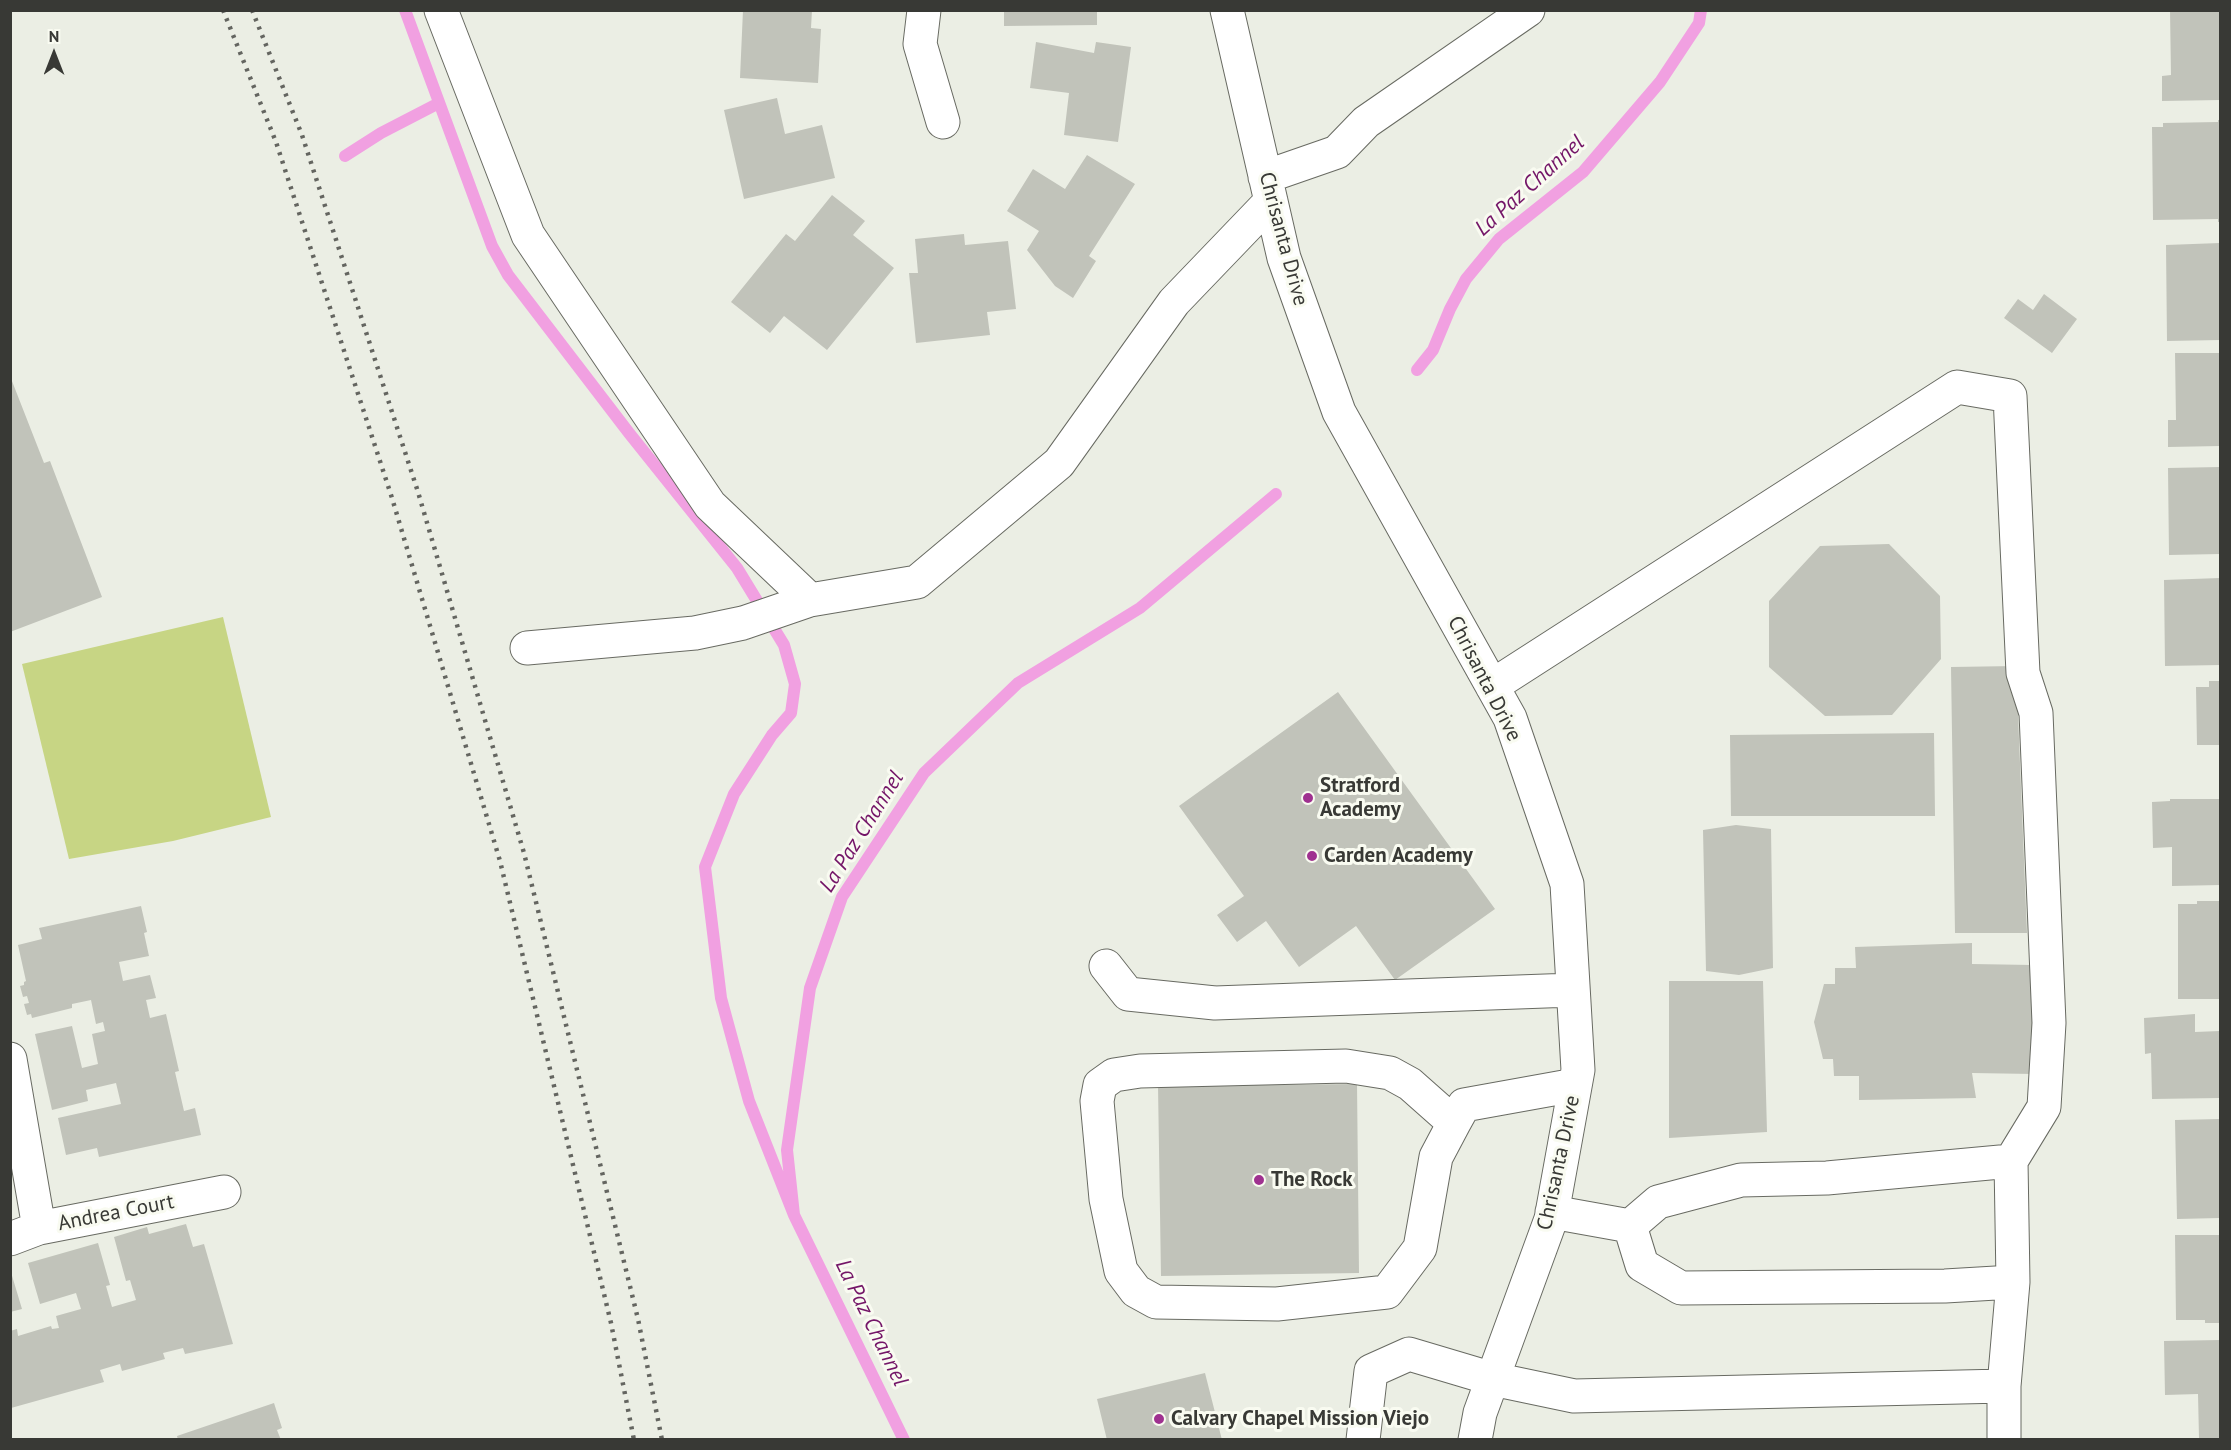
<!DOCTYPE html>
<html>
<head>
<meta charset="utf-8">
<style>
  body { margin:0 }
  #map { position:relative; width:2231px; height:1450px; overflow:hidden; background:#ebeee4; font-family:"PT Sans",sans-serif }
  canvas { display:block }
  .frame { position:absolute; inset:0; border:12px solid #383935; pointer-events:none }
  .north { position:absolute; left:24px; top:24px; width:60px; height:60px; -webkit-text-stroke:4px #f9fbf1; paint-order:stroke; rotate:0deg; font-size:16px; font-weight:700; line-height:24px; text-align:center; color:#383935 }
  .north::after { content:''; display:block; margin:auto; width:21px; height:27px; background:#383935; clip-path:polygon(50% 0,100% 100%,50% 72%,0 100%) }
</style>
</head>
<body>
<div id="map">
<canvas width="2231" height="1450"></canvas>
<div class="frame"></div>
<div class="north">N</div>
</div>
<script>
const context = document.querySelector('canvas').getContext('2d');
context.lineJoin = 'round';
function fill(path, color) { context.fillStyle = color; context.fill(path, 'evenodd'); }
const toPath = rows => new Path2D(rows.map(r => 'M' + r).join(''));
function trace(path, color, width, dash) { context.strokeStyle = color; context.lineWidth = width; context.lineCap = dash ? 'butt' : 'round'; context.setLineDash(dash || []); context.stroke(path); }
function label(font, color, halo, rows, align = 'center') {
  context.font = font + ' "PT Sans",sans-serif'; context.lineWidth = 6; context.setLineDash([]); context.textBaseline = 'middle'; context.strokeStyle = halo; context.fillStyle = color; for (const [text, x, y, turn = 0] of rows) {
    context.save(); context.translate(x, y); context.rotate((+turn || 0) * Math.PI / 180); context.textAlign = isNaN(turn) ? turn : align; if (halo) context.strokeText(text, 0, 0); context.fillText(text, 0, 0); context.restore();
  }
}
fill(toPath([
  [223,617,271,817,173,841,69,859,22,664]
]), '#c7d584');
trace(toPath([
  [405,10,492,246,508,275,629,433,737,568,784,645,795,684,791,713,772,735,734,794,705,867,721,998,749,1101,794,1215],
  [345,156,381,133,439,103],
  [1417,370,1433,350,1450,309,1466,279,1499,239,1583,172,1660,82,1699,23,1701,10],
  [904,1440,794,1215,787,1150,810,988,842,897,924,773,1018,683,1140,608,1276,494]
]), '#f1a0e1', 12);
fill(toPath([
  [743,10,812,10,811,28,821,29,818,83,740,78],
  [1004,10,1097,10,1097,25,1004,26],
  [2170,10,2220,10,2220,100,2162,101,2162,76,2171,75],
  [1036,42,1094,53,1096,42,1131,47,1118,142,1064,135,1069,93,1030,88],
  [777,98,785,134,822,125,835,178,744,199,724,110],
  [2218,120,2220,120,2220,222,2218,222,2218,219,2153,220,2152,127,2163,127,2163,123,2218,122],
  [1087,155,1135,184,1089,256,1096,261,1073,298,1055,286,1027,250,1039,231,1007,211,1033,169,1065,189],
  [832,195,865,221,853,235,894,268,827,350,784,316,770,333,731,302,786,234,795,241],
  [964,234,965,245,1008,241,1016,309,987,312,990,335,916,343,909,273,918,273,915,239],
  [2220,243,2220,340,2167,341,2166,245],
  [2044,294,2077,319,2052,353,2004,318,2018,299,2033,310],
  [2175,353,2220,353,2220,446,2168,447,2168,420,2176,420],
  [10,376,44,463,50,461,102,597,10,632],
  [2220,467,2220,554,2169,555,2168,468],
  [1889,544,1940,596,1941,659,1892,715,1825,716,1769,667,1769,601,1820,546],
  [2220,578,2220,665,2165,666,2164,580],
  [2016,666,2027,933,1955,933,1951,667],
  [2209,681,2220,681,2220,745,2197,745,2196,687,2209,687],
  [1338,692,1495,909,1395,980,1356,926,1299,967,1266,921,1237,942,1217,915,1244,896,1179,806],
  [1934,733,1935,816,1731,816,1730,735],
  [2170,799,2220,799,2220,885,2172,886,2172,847,2153,848,2152,802,2170,801],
  [1736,825,1771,829,1773,968,1739,975,1706,971,1703,830],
  [2197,901,2220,901,2220,999,2178,999,2178,904,2197,904],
  [141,906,147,932,144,933,149,956,119,962,123,981,150,975,156,998,146,1000,150,1018,166,1014,179,1071,175,1072,184,1111,195,1108,201,1135,99,1157,97,1148,66,1155,58,1118,121,1104,116,1083,86,1090,88,1101,52,1110,35,1034,72,1026,82,1068,98,1064,92,1034,105,1031,103,1022,96,1024,91,1000,72,1004,72,1008,32,1018,31,1014,27,1015,24,1004,29,1003,27,996,23,997,20,986,24,985,24,982,26,981,18,945,42,939,39,928],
  [1972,943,1972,964,2032,965,2034,1074,1972,1073,1976,1098,1859,1100,1859,1076,1834,1076,1833,1059,1823,1059,1814,1022,1824,984,1835,984,1835,968,1856,968,1855,947],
  [1669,981,1763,981,1767,1132,1669,1138],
  [2195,1014,2195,1032,2220,1031,2220,1098,2152,1099,2151,1053,2145,1054,2144,1018],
  [1357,1084,1359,1273,1161,1276,1158,1086],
  [2220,1119,2220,1218,2177,1219,2175,1120],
  [186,1224,193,1247,204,1244,233,1344,185,1354,183,1348,163,1353,165,1359,122,1371,120,1364,100,1370,104,1382,11,1408,10,1331,17,1329,18,1336,51,1326,52,1329,59,1328,56,1316,81,1309,76,1293,40,1304,28,1263,98,1243,110,1285,106,1286,112,1307,136,1300,130,1280,126,1281,114,1237,147,1227,149,1234],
  [2175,1235,2220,1235,2220,1323,2205,1323,2205,1320,2176,1320],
  [10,1269,22,1309,10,1312],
  [2220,1340,2220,1438,2199,1438,2198,1394,2165,1395,2164,1341],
  [1205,1373,1222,1440,1107,1440,1097,1399],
  [274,1403,282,1428,277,1430,281,1440,178,1440,177,1436]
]), '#c1c3ba');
const minor = toPath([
  [441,10,528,235,710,505,810,600,917,582,1059,463,1174,302,1271,201],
  [924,10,920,44,943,122],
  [1227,10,1284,258,1339,412,1510,718,1567,884,1578,1070,1551,1219,1480,1413,1475,1440],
  [1265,177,1337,152,1366,122,1528,10],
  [527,648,695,633,743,623,810,600],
  [1492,686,1957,387,2010,396,2023,673,2036,713,2049,1023,2044,1107,2011,1161],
  [1106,966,1128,994,1215,1003,1573,990],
  [10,1059,39,1228],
  [1454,1123,1410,1084,1390,1073,1346,1066,1140,1071,1114,1075,1100,1085,1097,1101,1106,1199,1121,1271,1136,1291,1156,1302,1277,1304,1387,1292,1420,1248,1436,1157,1454,1123,1464,1105,1575,1085],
  [1552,1212,1630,1226,1642,1265,1681,1288,1945,1286,2013,1282,2011,1161,1827,1178,1741,1180,1658,1202,1630,1226],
  [10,1239,39,1228,224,1192],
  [2004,1386,2013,1282],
  [1363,1440,1371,1371,1409,1354,1493,1379,1574,1396,2004,1386,2004,1440]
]);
trace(minor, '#686a62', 35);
trace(minor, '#fff', 33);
trace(toPath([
  [223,10,276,142,392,498,500,861,611,1323,634,1440],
  [252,10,302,135,418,492,524,853,638,1319,662,1440]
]), '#646560', 4.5, [3, 6]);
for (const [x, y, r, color] of [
  [1308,798,6,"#9f3190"],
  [1312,856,6,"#9f3190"],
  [1259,1180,6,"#9f3190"],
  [1159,1419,6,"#9f3190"]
]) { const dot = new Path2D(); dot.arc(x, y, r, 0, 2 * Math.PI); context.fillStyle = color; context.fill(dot); trace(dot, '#f9fbf1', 2); }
label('21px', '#383935', '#f9fbf1', [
  ["Chrisanta Drive",1283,239,75],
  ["Chrisanta Drive",1484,679,63],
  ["Chrisanta Drive",1559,1163,-78],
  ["Andrea Court",116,1213,-11]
]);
label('bold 21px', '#383935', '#f9fbf1', [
  ["Stratford",1320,786],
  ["Academy",1320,810],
  ["Carden Academy",1324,856],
  ["The Rock",1271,1180],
  ["Calvary Chapel Mission Viejo",1171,1419]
], 'left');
label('italic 22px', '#741668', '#f9fbf1', [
  ["La Paz Channel",1530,186,-42],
  ["La Paz Channel",862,832,-58],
  ["La Paz Channel",871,1323,64]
]);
</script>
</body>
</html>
